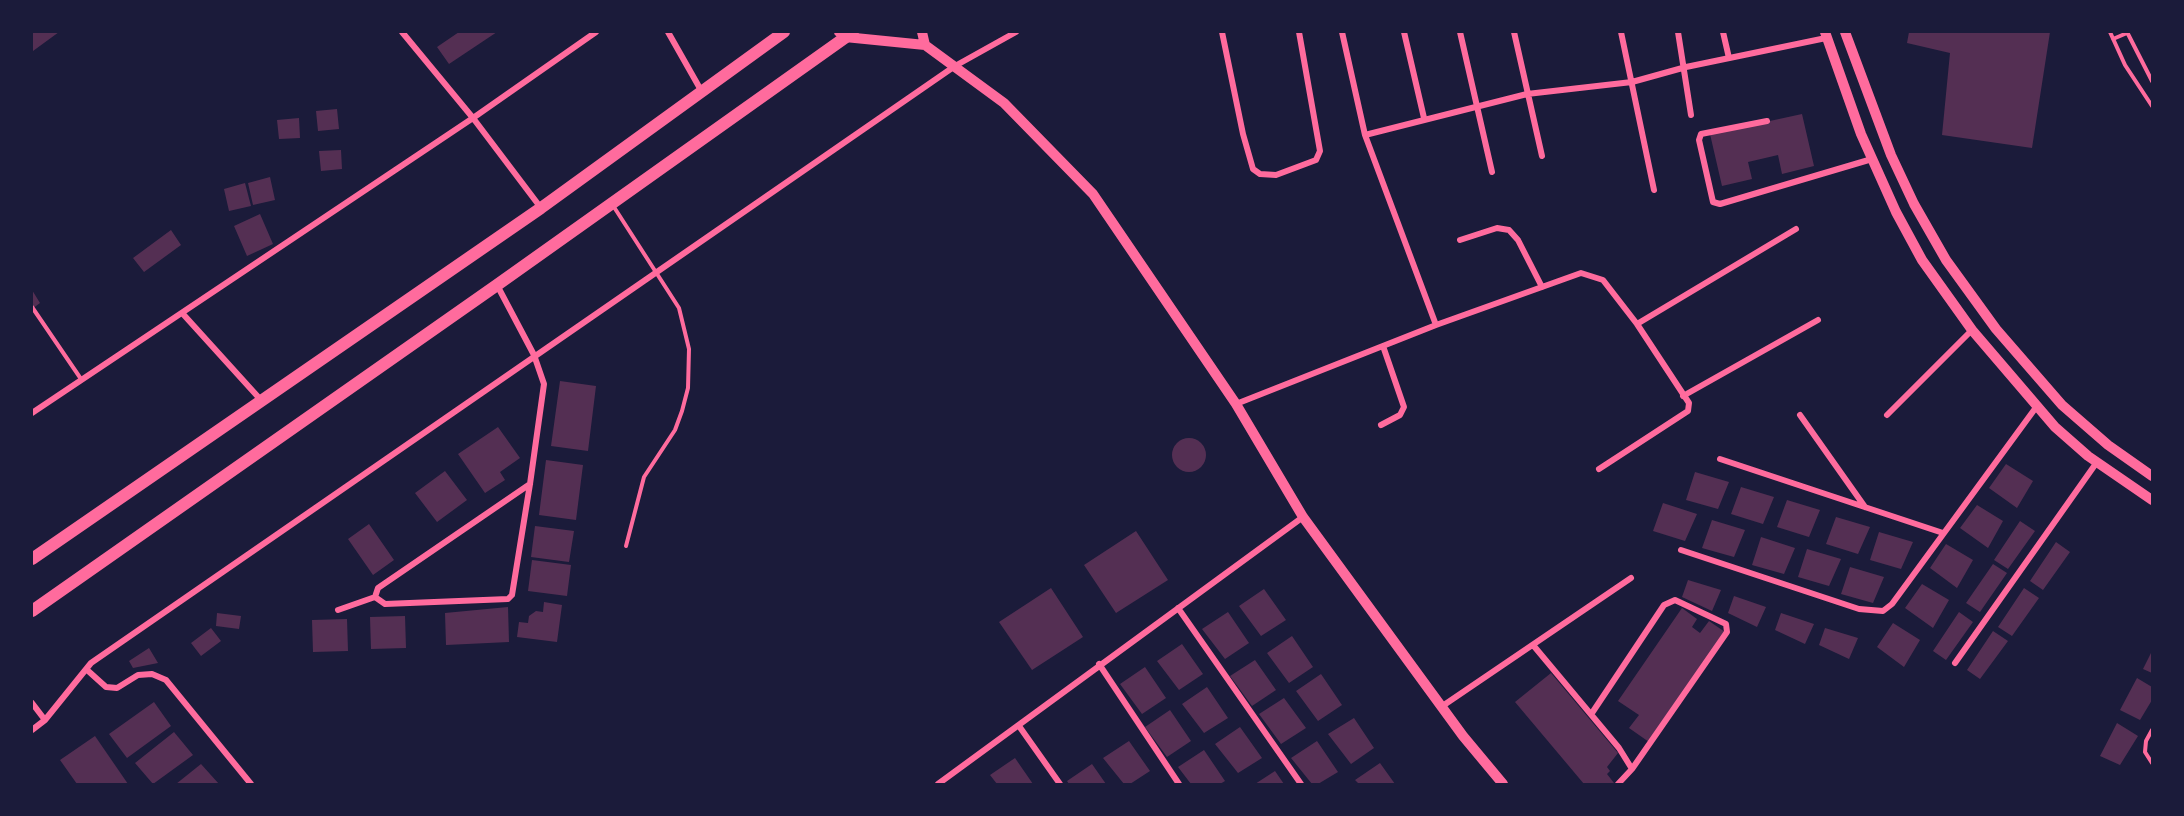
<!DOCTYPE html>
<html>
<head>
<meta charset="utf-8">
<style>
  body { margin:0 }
  #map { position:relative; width:2184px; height:816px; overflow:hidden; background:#1b1b3a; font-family:"Exo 2",sans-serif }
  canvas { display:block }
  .frame { position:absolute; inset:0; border:33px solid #1b1b3a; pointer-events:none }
</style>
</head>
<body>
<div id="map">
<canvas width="2184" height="816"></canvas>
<div class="frame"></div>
</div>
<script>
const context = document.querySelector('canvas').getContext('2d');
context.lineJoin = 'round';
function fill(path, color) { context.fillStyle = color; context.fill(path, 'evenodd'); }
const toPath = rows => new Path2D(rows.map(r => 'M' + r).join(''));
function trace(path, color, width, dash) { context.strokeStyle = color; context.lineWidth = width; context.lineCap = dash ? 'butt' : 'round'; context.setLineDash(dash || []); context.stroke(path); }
fill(toPath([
  [32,32,59,32,33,51],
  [459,32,497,32,449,64,437,47],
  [1909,32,2050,32,2032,148,1942,135,1950,53,1907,43],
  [337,109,339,129,318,131,316,111],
  [1802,114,1814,166,1782,174,1778,155,1748,162,1752,179,1722,186,1710,134],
  [299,118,300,138,279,139,277,120],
  [341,150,342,169,321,171,319,151],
  [270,177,275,200,253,205,248,183],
  [245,183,251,206,229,211,224,189],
  [260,214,273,244,247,256,234,226],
  [171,230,181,245,144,272,133,258],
  [32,290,40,303,32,309],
  [560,381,596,386,588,451,551,446],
  [498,427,520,458,500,472,505,480,485,493,458,454],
  '1172 455a17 17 0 1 1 34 0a17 17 0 1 1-34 0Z',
  [546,460,583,465,576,520,539,515],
  [2006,464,2033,481,2017,508,1989,488],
  [445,471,467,500,437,522,415,493],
  [1695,472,1729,482,1718,509,1686,500],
  [1741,487,1774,497,1763,524,1731,514],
  [1787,500,1820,510,1809,537,1777,527],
  [1663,503,1697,514,1685,541,1653,531],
  [1977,505,2003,521,1988,548,1960,528],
  [1836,517,1870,527,1858,554,1826,544],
  [1712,520,1745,530,1734,557,1702,548],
  [2020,521,2035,531,2008,569,1994,560],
  [369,524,394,560,373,575,348,539],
  [535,526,574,531,569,562,531,557],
  [1136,531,1168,580,1116,613,1084,565],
  [1879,532,1913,542,1901,569,1870,560],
  [1761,537,1795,548,1784,574,1752,565],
  [2056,542,2070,552,2043,590,2030,581],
  [1946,544,1973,560,1957,588,1930,568],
  [1807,549,1841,559,1829,586,1798,577],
  [532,560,571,565,567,596,528,591],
  [1993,564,2007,573,1980,612,1966,603],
  [1850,567,1884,577,1873,603,1841,594],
  [1688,580,1721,590,1712,611,1682,597],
  [1922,584,1949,600,1933,628,1905,608],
  [1051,588,1083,637,1032,670,999,622],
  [2024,588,2039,598,2012,636,1998,627],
  [1264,589,1286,620,1261,636,1239,606],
  [1734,596,1766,607,1757,627,1728,613],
  [544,602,562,605,557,642,517,637,519,622,528,623,529,616,536,611,543,612],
  [508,607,509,642,446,645,445,613],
  [1682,608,1697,619,1692,627,1700,633,1709,621,1725,632,1649,742,1629,728,1639,715,1618,701],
  [1228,612,1249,643,1225,659,1202,629],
  [1959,612,1973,622,1946,660,1933,651],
  [217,613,241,616,239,629,216,626],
  [1781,613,1814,624,1805,644,1775,630],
  [405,616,406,648,371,649,370,617],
  [347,619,348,651,313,652,312,620],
  [1893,623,1920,640,1904,667,1877,647],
  [211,628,221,641,201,656,191,643],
  [1825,628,1858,638,1849,659,1819,645],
  [1993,631,2008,641,1980,679,1967,670],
  [1292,636,1313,667,1289,683,1267,653],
  [1182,644,1203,674,1179,690,1157,661],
  [149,648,158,663,133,668,129,661],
  [2152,651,2152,673,2143,669],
  [1255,660,1276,690,1252,706,1230,676],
  [1145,667,1166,698,1142,714,1120,684],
  [1551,673,1618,753,1607,767,1610,771,1607,774,1614,783,1612,784,1584,784,1515,702],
  [1321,674,1342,705,1318,721,1296,691],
  [2137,678,2152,687,2152,700,2140,720,2120,710],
  [1207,687,1228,718,1204,733,1182,704],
  [1284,698,1306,728,1281,744,1259,714],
  [154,702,171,726,127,758,109,734],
  [1170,710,1191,741,1167,757,1145,727],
  [1354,718,1374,748,1351,764,1328,734],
  [2117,723,2138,736,2120,765,2100,756],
  [1240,727,1262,758,1238,773,1215,744],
  [174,732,193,755,153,784,135,763],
  [95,736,128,784,77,784,60,760],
  [1129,741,1150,771,1130,784,1124,784,1103,758],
  [1317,741,1338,772,1318,784,1312,784,1291,758],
  [1204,750,1225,781,1220,784,1191,784,1178,767],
  [1015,758,1033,784,997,784,990,775],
  [1380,763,1395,784,1359,784,1355,780],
  [201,764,219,784,176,784],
  [1092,764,1106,784,1069,784,1067,781],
  [1275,771,1284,784,1255,784]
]), '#542f53');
trace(toPath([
  [2110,32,2125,65,2152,106],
  [2127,32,2152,81],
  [2113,39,2127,33],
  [612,204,679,308,689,349,688,388,682,411,675,430,644,477,626,546],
  [32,307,81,379],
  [2152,730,2146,741,2145,752,2152,763]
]), '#ff6b9d', 4);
trace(toPath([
  [402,32,473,118,541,208],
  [668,32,702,92],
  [1222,32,1243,134,1253,169,1260,174,1276,175,1316,160,1320,151,1299,32],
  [1342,32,1365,135,1436,325],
  [1404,32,1424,118],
  [1460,32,1492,172],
  [1514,32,1542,156],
  [1621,32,1654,190],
  [1678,32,1691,115],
  [1723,32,1729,58],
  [1767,121,1701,134,1699,140,1713,202,1720,204,1872,159],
  [1365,135,1527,94,1632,82,1686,67,1826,38],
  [1460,240,1497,228,1509,230,1518,240,1542,287],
  [497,285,534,355,544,384,530,484,512,595,508,599,385,604,375,597,378,588,530,484],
  [183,314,260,399],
  [1683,396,1818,320],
  [1236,404,1436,325,1581,273,1603,280,1637,324,1796,229],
  [32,413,473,118,596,32],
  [1800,415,1865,507],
  [1887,415,1972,330],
  [1381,425,1400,415,1404,407,1383,346],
  [1720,459,1943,533],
  [1599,469,1688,411,1689,403,1637,324],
  [1681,550,1859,609,1883,611,1892,604,2037,406],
  [1178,608,1301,784],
  [338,610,375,597],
  [1533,645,1619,748,1632,769,1618,784],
  [1955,663,2097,462],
  [1099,664,1179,784],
  [86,669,106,687,117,688,138,675,152,674,166,680,251,784],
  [32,703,45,720],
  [1441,707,1631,578],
  [1592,713,1664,605,1675,600,1726,624,1727,632,1632,769],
  [1019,726,1060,784],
  [32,730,45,720,91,663,955,66,1016,32],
  [938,784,1303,517]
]), '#ff6b9d', 6);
trace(toPath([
  [839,32,845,37,925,45,1004,103,1093,194,1236,404,1303,517,1463,736,1503,784],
  [922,32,925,45]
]), '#ff6b9d', 10);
trace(toPath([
  [1825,32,1861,134,1896,212,1922,260,1972,330,2055,427,2088,456,2152,500],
  [1845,32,1891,155,1914,204,1946,260,1996,329,2062,405,2108,445,2152,476]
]), '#ff6b9d', 10);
trace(toPath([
  [32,559,541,208,784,32],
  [32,611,497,285,853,32]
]), '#ff6b9d', 12);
</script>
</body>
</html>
